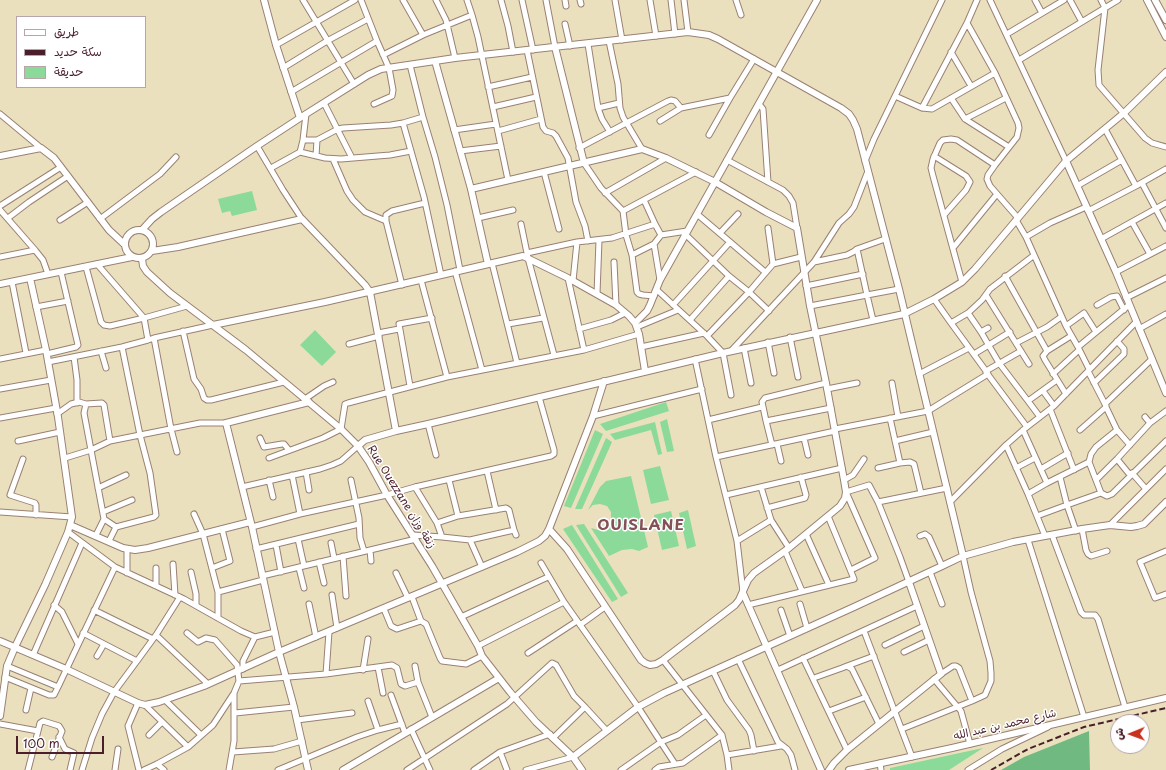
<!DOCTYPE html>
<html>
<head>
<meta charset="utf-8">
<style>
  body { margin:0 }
  #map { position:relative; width:1166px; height:770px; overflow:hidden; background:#eae0be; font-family:"Playpen Sans","Playpen Sans Arabic",sans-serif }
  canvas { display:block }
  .legend { position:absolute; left:16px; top:16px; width:130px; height:72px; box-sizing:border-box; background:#fff; border:1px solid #b7a5aa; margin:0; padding:5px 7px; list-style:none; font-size:12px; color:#4a1f2b }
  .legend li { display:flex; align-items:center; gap:8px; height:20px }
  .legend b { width:20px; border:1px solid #b7a5aa }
  .north { position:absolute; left:1110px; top:714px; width:40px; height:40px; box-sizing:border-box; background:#fff; border:1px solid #b7a5aa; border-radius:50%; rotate:269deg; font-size:11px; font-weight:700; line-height:16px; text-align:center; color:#4a1f2b }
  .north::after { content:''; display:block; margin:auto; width:14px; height:18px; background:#c8321e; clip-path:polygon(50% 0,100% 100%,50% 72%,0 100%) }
  .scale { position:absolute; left:16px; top:736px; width:88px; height:18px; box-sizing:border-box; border:2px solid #4a1f2b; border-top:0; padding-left:5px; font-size:12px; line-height:14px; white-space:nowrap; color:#4a1f2b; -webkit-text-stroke:3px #fff; paint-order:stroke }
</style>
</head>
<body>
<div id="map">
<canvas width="1166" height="770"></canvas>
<ul class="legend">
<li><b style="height:5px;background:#fff"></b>طريق</li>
<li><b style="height:5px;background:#4a1f2b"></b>سكة حديد</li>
<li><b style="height:11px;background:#8bda99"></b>حديقة</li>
</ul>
<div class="north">ش</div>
<div class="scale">100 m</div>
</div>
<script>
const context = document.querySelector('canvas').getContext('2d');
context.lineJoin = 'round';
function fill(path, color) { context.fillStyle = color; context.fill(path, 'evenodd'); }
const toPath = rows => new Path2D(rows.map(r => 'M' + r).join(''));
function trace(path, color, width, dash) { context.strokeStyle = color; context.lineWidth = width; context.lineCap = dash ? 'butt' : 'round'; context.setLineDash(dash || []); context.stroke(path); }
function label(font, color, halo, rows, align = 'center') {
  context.font = font + ' "Playpen Sans","Playpen Sans Arabic",sans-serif'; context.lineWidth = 3; context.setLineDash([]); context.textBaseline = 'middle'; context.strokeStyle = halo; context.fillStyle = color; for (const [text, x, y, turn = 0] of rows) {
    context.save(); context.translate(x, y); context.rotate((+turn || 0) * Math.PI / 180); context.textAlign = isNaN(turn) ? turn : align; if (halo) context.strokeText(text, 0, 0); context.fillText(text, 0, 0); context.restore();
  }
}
fill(toPath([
  [252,191,257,210,232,216,230,211,222,213,218,199],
  [315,330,336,352,322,366,300,345],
  [666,402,669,411,606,431,600,424],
  [667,419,674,451,667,452,660,422],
  [655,422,662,454,658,455,651,430,615,440,610,434],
  [595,430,603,434,571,508,564,506],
  [606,438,612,442,582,509,575,509],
  [660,466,669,500,651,504,643,470],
  [631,476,648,547,639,551,632,549,622,550,609,556,591,528,599,530,607,527,611,521,611,512,607,506,600,504,593,505,588,510,600,487,606,481],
  [688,510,696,546,687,549,679,513],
  [671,511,679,546,662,550,654,515],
  [584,524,628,593,621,597,576,525],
  [572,525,618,599,612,602,563,529],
  [983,748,949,770,890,770,890,768]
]), '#8bda99');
fill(toPath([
  [1089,731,1090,770,1001,770,1024,757]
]), '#70ba81');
const minor = toPath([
  [303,0,354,84],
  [361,0,377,41],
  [403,0,423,35],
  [436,0,446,20,455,58],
  [501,0,508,26,513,52],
  [522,0,533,50],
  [546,0,555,47],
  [565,0,566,6],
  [580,0,581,4],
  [615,0,622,40],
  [650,0,656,36],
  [671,0,675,34],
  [684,0,688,32],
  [736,0,741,15],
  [990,0,1066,161],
  [1035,0,1042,13],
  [1070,0,1082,22],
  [1101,0,1105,8,1098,70,1099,85,1145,138,1152,143,1166,147],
  [472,15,478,37,508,180],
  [565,24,570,46],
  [1007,34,1064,0],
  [609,41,618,84,620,108,623,117,642,149],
  [588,44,598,108],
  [276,45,355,0],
  [527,50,543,127,546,131,553,133,556,136,568,158,576,202,585,226,588,241],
  [951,52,971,86],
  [383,55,423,35,472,15,467,0],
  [1019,60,1118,0],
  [410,65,423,117],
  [283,68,327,41,368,19],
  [995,73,1018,123,1019,128,1017,137,995,165,988,175,987,179,990,186,1018,218],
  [488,87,532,77],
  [291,92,377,41,389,68,393,90,392,96,374,104],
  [895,96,922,108,932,109,995,73,967,23,977,0],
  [730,98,754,59],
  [951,98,965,119,1009,147],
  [324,103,352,158],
  [759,104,763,109,768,182],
  [493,107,536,97],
  [922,108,967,23],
  [0,114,41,148],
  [306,114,303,140,300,152,325,158,341,159,390,155,411,151],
  [965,119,1006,98],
  [660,121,681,108],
  [1105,129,1136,186],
  [454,130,496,124],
  [498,131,541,119],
  [610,132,602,119,598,108,619,103],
  [303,140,317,140,338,129,343,128,391,125,403,123],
  [257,146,283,190,302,219],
  [579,148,668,101,671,100,675,101,681,108,730,98,709,135],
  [460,151,501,146],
  [316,156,317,140],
  [934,156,966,176,970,182,966,190,944,215],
  [333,159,347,191,353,200,365,212,386,221],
  [727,160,783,190,789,196,793,203,797,228],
  [865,161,874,139,942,0],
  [584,163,601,188,623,211,626,235,632,255,654,244],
  [271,168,300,152],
  [544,172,559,229],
  [1142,183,1166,228],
  [1077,186,1122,160],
  [605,193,666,158],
  [644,200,655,224],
  [0,206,61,167],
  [0,210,35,250,0,257],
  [623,211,696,172],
  [1088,211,1136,186,1166,169],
  [8,218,29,202,68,176],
  [478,218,513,210],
  [100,219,160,174,176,157],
  [60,220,88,202],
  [1016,220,1026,237],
  [1132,222,1150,254],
  [521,224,528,258,554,355],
  [768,228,773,264],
  [720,233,738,214],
  [685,234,729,276,690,320],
  [661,235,687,231],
  [1101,239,1166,203],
  [730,242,765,272],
  [953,248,997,194],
  [35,250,43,260,48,274],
  [527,253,577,242,612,238,655,224,661,235,654,244,660,280],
  [632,255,637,292,639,294,643,295,654,296],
  [614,262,616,305],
  [814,262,847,255,853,252,857,249,885,239],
  [492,263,517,363],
  [97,264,144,318,187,306],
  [455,271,482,370],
  [1116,272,1166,246],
  [441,275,424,197,403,123,423,117,435,157,447,205,460,270],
  [1005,276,1047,351],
  [568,278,584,350],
  [421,280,447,377],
  [573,281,577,242],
  [12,282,26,353],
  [962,282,933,176,931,168,933,159,940,143,943,140,951,139,957,140,995,165],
  [402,285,386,221,386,215,392,211,425,203],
  [806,286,863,274],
  [657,290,707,336,723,353,731,395],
  [597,294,599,240],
  [986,295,1029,364],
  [1126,298,1166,278],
  [934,299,951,323,968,313,982,300,990,289,1033,256],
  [673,305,730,242,697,214],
  [1097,305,1111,297,1117,296,1124,310],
  [810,306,867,295,857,249],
  [36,307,68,301],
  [769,311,749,292,773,264,801,257],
  [968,313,981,332,999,363,1028,401],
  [873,320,867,295,899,289],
  [951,323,986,371,1021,351],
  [508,324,543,318],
  [1066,326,1026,237,1050,223,1086,207],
  [637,327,678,310],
  [579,329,611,320,625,313],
  [1139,329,1166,314],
  [183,331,194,379,201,389,204,398,207,400,211,400,284,382],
  [981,332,988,328],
  [378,333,399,329],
  [707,336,749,292,729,276],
  [790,337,798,377],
  [154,338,213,325],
  [148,340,154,338,171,429,177,452],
  [768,342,774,373],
  [1016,343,1047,327,1061,317],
  [349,344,379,336],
  [641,347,704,333],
  [1078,347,1066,326,1084,313,1096,332],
  [744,348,751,383],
  [101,351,106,368],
  [731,351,814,262,839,223,849,214,854,207,868,171],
  [47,354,76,347,78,345,61,272],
  [974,354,1010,332],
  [74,357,77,380,77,403],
  [0,359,46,350],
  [695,359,716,457,737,541,743,592],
  [48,362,122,347,148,340,144,318,110,326,104,325,101,322,86,267],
  [1089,369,1078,347,1129,305],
  [1088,371,1106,406],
  [986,372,1027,427],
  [919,374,969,348],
  [1053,374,1079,350],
  [892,383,898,417],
  [1094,383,1124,354,1124,349,1117,341],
  [410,386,399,324,432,318],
  [0,389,51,380],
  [827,389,857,383],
  [1043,391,1054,406],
  [1066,394,1045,360,1043,356,1047,351,1071,336],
  [305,399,324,386,333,382],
  [86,404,84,413,104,519,96,535],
  [1105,404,1152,359],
  [1050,409,1074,470],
  [57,414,71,404,79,402,86,404,102,403,104,405,110,441,140,435,122,347],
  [593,416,702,389],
  [1040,417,1028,401,1057,380],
  [1145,417,1150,423],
  [0,418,56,408],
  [708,420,762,407],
  [766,421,762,402,765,398,826,383],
  [428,424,436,455],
  [835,429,928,411,988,374],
  [1023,430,1047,483,1028,494],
  [1080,430,1106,407,1117,430],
  [260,438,264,447,282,444,284,444,289,450],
  [804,438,808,455],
  [18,441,60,432],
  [895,441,933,432],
  [777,444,781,461],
  [772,445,766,421,831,408],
  [716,457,835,431],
  [65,458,91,450,110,441],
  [269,458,323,438,341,429,345,404,348,403,447,377,584,350,639,334],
  [23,459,10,495,35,503,36,505,36,515],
  [1117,459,1130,475],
  [1089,462,1091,454,1096,447,1117,430,1130,445],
  [900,463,910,462,914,464,921,493],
  [878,468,900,463,890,418],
  [1016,468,1035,458],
  [1041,469,1068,453],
  [487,471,496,510],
  [306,472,309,490],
  [1132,473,1146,489],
  [292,475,300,514],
  [269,480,273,497],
  [351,480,359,518,360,538,364,551],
  [449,480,458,516],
  [844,480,853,475,864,459],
  [1096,480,1117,459,1150,423,1166,411],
  [1047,483,1089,462,1101,493,1067,505,1060,477],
  [242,487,320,469,332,465,341,461,358,446],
  [98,488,126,475],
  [1101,493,1107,496,1112,494,1166,441],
  [726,495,842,468],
  [878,502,900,557,909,582],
  [950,502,1006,445],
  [767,508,805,498,806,495,801,477],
  [0,512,72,517],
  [103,512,132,500],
  [194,514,203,534,218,592,218,618],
  [1037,516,1067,505,1076,531],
  [104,519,116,527],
  [771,520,789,548],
  [437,523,458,516,506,508,509,510,514,530],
  [1110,525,1166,469],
  [252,527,300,514,387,495,415,487,551,456,554,454,554,450,539,397],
  [1082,529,1086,550,1088,554,1091,556,1107,551],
  [68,532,115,567,184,599,241,631,255,637,275,632],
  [806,534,829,585],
  [413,535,442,537,437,523,415,487],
  [1052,535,1081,612,1084,615,1095,615,1098,619,1125,707],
  [920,536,925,534,929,537,942,566],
  [1045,536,1028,494,1006,445,1023,430,1054,406,1136,322],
  [442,537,470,540],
  [298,539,304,566],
  [1028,540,1084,717],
  [109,541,116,527,154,517,156,515,150,473,140,435,200,423,226,423],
  [737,541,771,520,761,487],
  [331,543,334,558],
  [276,545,281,572],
  [127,549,127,573],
  [256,549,359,524],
  [370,550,371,561],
  [785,551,802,591],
  [1166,551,1140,562,1155,598,1166,594],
  [343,556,346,596],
  [319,562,324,583],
  [173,564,175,595],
  [482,567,470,540,514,530,516,535],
  [156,568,156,586],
  [212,568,230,561,222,529],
  [299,568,304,588],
  [851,570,875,558,846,492,869,485,878,502,947,488],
  [191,572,196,594,196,605],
  [930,572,942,604],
  [396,573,408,598],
  [262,576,416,539],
  [218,592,263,580],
  [332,595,337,628],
  [180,597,156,635,208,684],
  [564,602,638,707,675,764],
  [309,604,316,637],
  [800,604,807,628],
  [54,605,62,612,78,644],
  [748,605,854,579,828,516],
  [384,609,391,626,397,629,421,621,412,597],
  [94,610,153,639],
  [781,610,790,636],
  [461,617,548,577],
  [421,621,426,624,440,658,442,661,466,664,482,656],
  [580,625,605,607],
  [864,631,912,757],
  [83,633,137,661,156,635],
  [885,645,924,626],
  [478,646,564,602,541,563],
  [904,652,929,640],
  [528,653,577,621],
  [33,655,82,543],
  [97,656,104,644],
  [803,658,847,750],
  [738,659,778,742,787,749,791,755,795,770],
  [663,660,722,735,727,755,729,770],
  [847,666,874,656],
  [378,667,383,693],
  [243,669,243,661,255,637],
  [363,670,368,639],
  [778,670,917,606],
  [713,671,727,700,749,730,751,735,754,751],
  [326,674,329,632],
  [941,674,953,666,956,666,959,668,972,701],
  [5,677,49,695,54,695,58,687,7,666],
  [814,678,842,668,847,666,852,669,879,724],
  [934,679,961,711,970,744],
  [239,681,326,674,392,665,397,668,401,684,405,686,418,682,415,666],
  [418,682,432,717],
  [58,687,115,567],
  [391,695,405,733],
  [165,700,201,735],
  [368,701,378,730],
  [138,703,128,726,139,770],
  [145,705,188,747],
  [26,710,31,688],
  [829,711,866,697],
  [235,713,294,707],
  [297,720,352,713],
  [0,724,38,731,40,723,43,721,59,726,62,731,52,757],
  [411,729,430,770],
  [902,729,972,701,985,695,991,681,991,673,990,661,971,592,963,556],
  [149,735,162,722],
  [59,737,65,749,74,753,70,770],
  [553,738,585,707,607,731],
  [233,752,274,749,302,741],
  [500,752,507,770],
  [727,755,781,746],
  [880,763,881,770],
  [157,764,164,770],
  [28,770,38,731],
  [82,770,92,738,102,714,114,692,137,661],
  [115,770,118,749],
  [144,770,157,764,188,747,213,725,234,693,239,681,237,665,215,640,206,638,198,642,187,633],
  [229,770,234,741,234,694],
  [278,770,357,737,378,730,402,724],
  [407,770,507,704,552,663,556,665,574,696,585,707],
  [474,770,500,752,550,734],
  [526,770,573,757],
  [621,770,661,742,678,735,706,715],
  [655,770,659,767,683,763,722,735],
  [968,770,1002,749,1048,727]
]);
const tertiary = toPath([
  [264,0,276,45,300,118],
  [1147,0,1166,37],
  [1155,0,1166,20],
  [555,47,584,163],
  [435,61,471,189,488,264],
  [0,156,41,148,54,158,109,230,124,244],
  [1066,161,1116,272,1166,393],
  [471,189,642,149,666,158,715,182,766,212,797,228,810,306,826,383,844,480,846,492,845,498,840,506,789,548,754,573,748,580,739,600,735,605,663,660,656,664,650,665,645,663,641,660,567,549,549,529],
  '125 244a14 14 0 1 1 28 0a14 14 0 1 1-28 0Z',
  [142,230,152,219,161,212,257,146,306,114,368,75,381,69,455,58,688,32,709,35,718,39,841,108,849,114,853,120,857,129,899,289,963,556],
  [152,251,178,247,302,219,365,285,370,292,396,431],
  [142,259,143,266,147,272,170,293,246,350,341,429,358,446,369,462,387,495,432,566,478,646,482,656,510,692,536,722,573,757,582,770],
  [0,284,132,257],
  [635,323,647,311,650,305,660,280,817,0],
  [213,325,325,302,523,256,568,278,616,305,629,316,635,323,639,334,645,371],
  [358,446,365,440,396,431,428,424,723,353,904,314,934,299,962,282,975,269,1066,161,1124,113,1166,72],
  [70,525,123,548,135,550,148,548,250,522],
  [743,593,821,770],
  [0,641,66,669,138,703,145,705,159,702,204,686,279,652,517,552,539,541,545,536,549,529,593,416,604,381],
  [0,716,7,666,15,647,45,585,68,532,72,517,58,417,46,350,30,278],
  [573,757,638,707,664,693,854,607,942,566,963,556,1013,542,1082,529,1110,525,1131,527,1137,526,1144,524,1166,502],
  [308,770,294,707,279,652,252,527,226,423,309,402],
  [343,770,499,678],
  [829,770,834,763,847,750,941,674,909,582],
  [849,770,952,748,1166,698]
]);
trace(minor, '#9a8074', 7);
trace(tertiary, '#9a8074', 8);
trace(minor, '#fff', 5);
trace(tertiary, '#fff', 6);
trace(toPath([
  [991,770,1028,749,1084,727,1166,708]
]), '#4a1f2b', 2, [6, 3]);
label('11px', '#4a1f2b', '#fff', [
  ["Rue Ouezzane زنقة وزان",401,497,58],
  ["شارع محمد بن عبد الله",1005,725,-13]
]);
context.letterSpacing = '1px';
label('bold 15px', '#845157', '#fff', [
  ["OUISLANE",641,526]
]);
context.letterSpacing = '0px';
</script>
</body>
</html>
